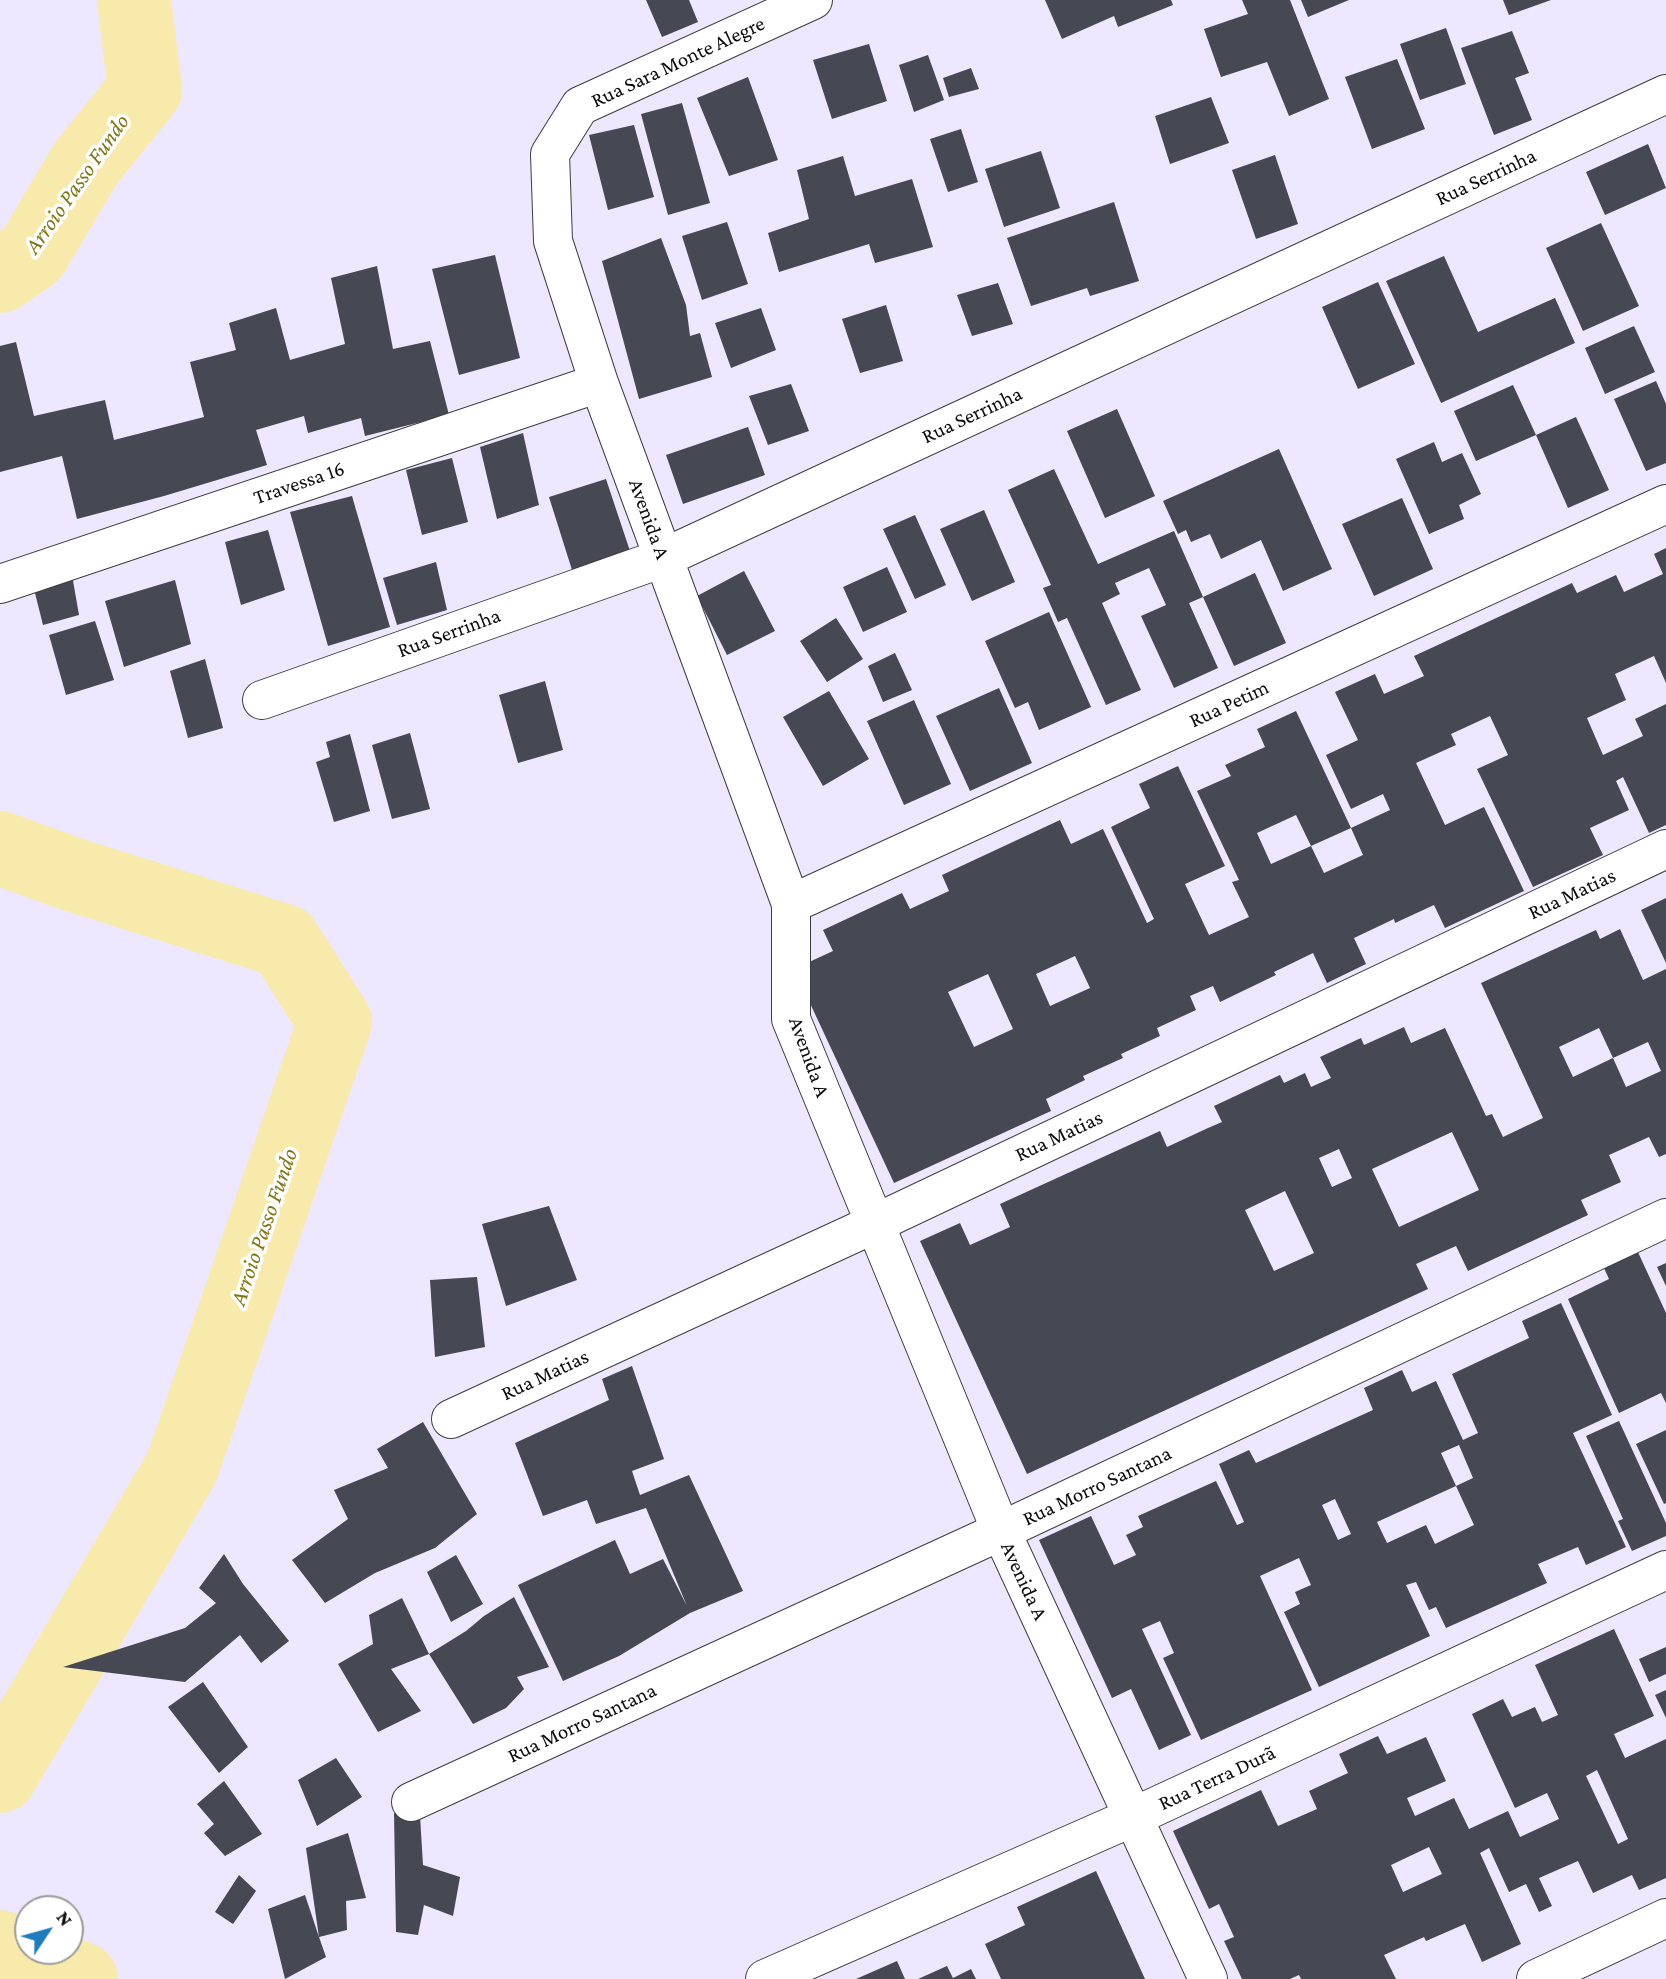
<!DOCTYPE html>
<html>
<head>
<meta charset="utf-8">
<style>
  body { margin:0 }
  #map { position:relative; width:1666px; height:1979px; overflow:hidden; background:#ede7ff; font-family:"Crimson Pro",serif }
  canvas { display:block }
  .north { position:absolute; left:14px; top:1895px; width:70px; height:70px; box-sizing:border-box; background:#fff; border:2px solid #9d9d9d; border-radius:50%; rotate:54deg; font-size:19px; font-weight:700; line-height:28px; text-align:center; color:#0a0a0a }
  .north::after { content:''; display:block; margin:auto; width:24px; height:32px; background:#1f7dbd; clip-path:polygon(50% 0,100% 100%,50% 72%,0 100%) }
</style>
</head>
<body>
<div id="map">
<canvas width="1666" height="1979"></canvas>
<div class="north">N</div>
</div>
<script>
const context = document.querySelector('canvas').getContext('2d');
context.lineJoin = 'round';
const toPath = rows => new Path2D(rows.map(r => 'M' + r).join(''));
function trace(path, color, width, dash) { context.strokeStyle = color; context.lineWidth = width; context.lineCap = dash ? 'butt' : 'round'; context.setLineDash(dash || []); context.stroke(path); }
function fill(path, color) { context.fillStyle = color; context.fill(path, 'evenodd'); }
function label(font, color, halo, rows, align = 'center') {
  context.font = font + ' "Crimson Pro",serif'; context.lineWidth = 7; context.setLineDash([]); context.textBaseline = 'middle'; context.strokeStyle = halo; context.fillStyle = color; for (const [text, x, y, turn = 0] of rows) {
    context.save(); context.translate(x, y); context.rotate((+turn || 0) * Math.PI / 180); context.textAlign = isNaN(turn) ? turn : align; if (halo) context.strokeText(text, 0, 0); context.fillText(text, 0, 0); context.restore();
  }
}
trace(toPath([
  [0,276,32,254,86,163,145,90,134,0],
  [0,848,71,874,284,941,335,1022,182,1467,0,1776],
  [0,1947,81,1979]
]), '#f8eaaa', 74);
fill(toPath([
  [646,0,689,0,698,22,662,37],
  [1045,0,1171,0,1173,5,1118,27,1114,16,1062,39],
  [1242,0,1290,0,1329,99,1289,116,1267,62,1221,77,1204,29,1248,14],
  [1301,0,1349,0,1308,17],
  [1503,0,1551,0,1509,15],
  [1446,28,1466,84,1420,100,1400,44],
  [1512,31,1529,73,1515,78,1532,120,1494,135,1461,48],
  [869,44,887,101,832,119,813,60],
  [928,55,944,100,914,112,899,65],
  [1397,59,1425,129,1372,149,1345,77],
  [971,68,979,89,949,97,943,78],
  [748,77,778,160,729,176,697,98],
  [1211,97,1229,143,1170,164,1155,116],
  [682,103,710,203,668,215,641,114],
  [634,125,654,197,608,210,589,135],
  [961,129,978,182,948,192,930,139],
  [1648,144,1666,188,1605,215,1586,172],
  [1041,151,1060,208,1004,227,985,169],
  [1275,155,1298,224,1256,239,1232,170],
  [843,156,855,196,912,179,933,247,875,263,869,244,779,272,768,233,809,219,797,170],
  [1114,202,1139,281,1090,296,1087,288,1031,306,1007,238],
  [727,222,748,284,702,300,682,236],
  [1601,223,1639,306,1583,331,1546,248],
  [661,238,686,305,690,336,700,333,712,377,639,399,602,261],
  [495,255,520,358,459,375,432,269],
  [1444,256,1478,332,1555,298,1575,343,1441,403,1386,281],
  [377,266,393,349,430,341,449,415,365,436,361,418,308,433,304,416,256,430,267,465,164,496,77,519,62,456,0,472,0,346,16,342,34,416,105,400,114,440,204,417,190,362,236,350,229,323,276,308,290,360,345,344,331,278],
  [1378,282,1415,364,1358,389,1322,307],
  [998,283,1013,324,972,336,957,295],
  [886,305,903,361,860,373,842,319],
  [761,308,776,350,731,368,715,323],
  [1634,326,1655,372,1605,394,1585,348],
  [1656,381,1666,404,1666,463,1646,471,1614,399],
  [791,384,809,431,768,445,749,396],
  [1513,385,1536,435,1576,417,1609,490,1568,508,1536,435,1476,461,1454,411],
  [1117,409,1155,496,1105,518,1067,431],
  [748,427,765,475,683,504,666,455],
  [523,433,539,505,497,519,480,447],
  [1434,442,1442,462,1462,453,1481,494,1459,505,1464,519,1429,534,1396,459],
  [1279,449,1332,569,1283,591,1261,540,1221,559,1210,534,1191,542,1186,530,1178,534,1163,501],
  [452,458,468,522,422,535,406,470],
  [1054,469,1098,564,1174,531,1203,597,1189,603,1218,668,1174,688,1141,616,1166,605,1149,568,1115,583,1120,594,1102,603,1141,690,1106,705,1067,618,1058,622,1043,588,1051,585,1008,490],
  [606,479,630,551,572,570,549,497],
  [352,496,390,627,328,646,290,512],
  [1402,498,1433,569,1374,596,1342,524],
  [984,510,1015,582,972,601,940,529],
  [915,515,946,585,915,599,883,529],
  [268,530,285,590,241,605,225,542],
  [1666,548,1666,683,1654,656,1615,674,1626,700,1587,718,1603,755,1643,736,1635,719,1666,704,1666,825,1649,833,1623,777,1616,781,1629,810,1590,828,1603,855,1533,887,1477,769,1508,755,1490,716,1451,734,1456,745,1416,763,1445,825,1484,807,1524,891,1445,928,1434,905,1395,923,1394,919,1354,938,1366,964,1327,983,1313,953,1274,972,1276,975,1220,1002,1213,986,1190,996,1196,1010,1157,1028,1160,1036,1121,1054,1123,1058,1083,1076,1085,1080,1046,1099,1051,1111,894,1183,794,969,833,951,823,930,902,893,910,909,949,891,942,875,1060,820,1071,844,1103,829,1147,923,1154,919,1111,827,1150,808,1139,784,1178,766,1225,866,1185,884,1209,935,1249,917,1232,882,1239,880,1197,791,1231,776,1225,765,1265,747,1257,729,1296,711,1351,828,1390,810,1383,794,1351,809,1326,755,1358,740,1335,692,1375,674,1384,694,1424,676,1414,656,1572,583,1577,593,1616,575,1624,592,1663,574,1654,554],
  [1296,815,1311,846,1351,828,1363,855,1324,873,1311,846,1271,864,1257,833],
  [1075,956,1090,988,1050,1006,1036,974],
  [988,974,1013,1029,974,1047,948,992],
  [436,562,447,610,397,625,383,578],
  [887,567,907,612,863,632,843,587],
  [744,571,775,631,727,655,697,596],
  [1255,573,1286,643,1234,666,1203,597],
  [72,575,79,615,43,625,33,585],
  [175,580,191,644,124,667,105,601],
  [1049,612,1091,707,1039,730,1028,702,1015,708,985,641],
  [836,618,863,659,827,682,800,641],
  [95,621,114,680,66,695,49,635],
  [895,653,912,690,883,702,868,666],
  [205,659,223,728,188,738,170,671],
  [545,681,563,750,518,763,499,695],
  [999,688,1032,763,970,791,936,716],
  [829,691,869,759,823,786,783,717],
  [914,700,951,784,904,805,867,721],
  [410,733,430,809,392,819,372,745],
  [350,734,370,811,334,822,316,762,330,757,326,742],
  [1666,898,1666,963,1641,910],
  [1620,929,1643,980,1666,969,1666,1154,1659,1157,1649,1137,1609,1155,1621,1182,1581,1200,1588,1215,1468,1271,1456,1246,1416,1264,1428,1289,1027,1474,920,1241,960,1223,970,1245,1010,1227,1000,1204,1160,1131,1167,1147,1208,1128,1222,1122,1214,1106,1280,1075,1284,1083,1305,1073,1311,1087,1331,1078,1320,1057,1361,1038,1364,1045,1404,1027,1411,1043,1445,1028,1486,1116,1492,1114,1503,1137,1543,1118,1481,983,1596,930,1600,939],
  [1599,1028,1613,1058,1573,1077,1559,1047],
  [1648,1042,1661,1071,1626,1087,1613,1058],
  [1452,1132,1479,1190,1399,1227,1372,1169],
  [1339,1149,1352,1178,1332,1187,1319,1158],
  [1285,1191,1314,1253,1274,1271,1245,1210],
  [549,1206,577,1280,506,1306,482,1224],
  [1637,1250,1666,1313,1666,1403,1661,1393,1619,1413,1568,1299,1609,1279,1603,1266],
  [1666,1263,1666,1286,1657,1267],
  [477,1277,485,1347,435,1357,430,1280],
  [1561,1303,1612,1415,1573,1433,1626,1547,1586,1565,1578,1547,1538,1564,1547,1583,1446,1628,1436,1607,1429,1610,1416,1582,1406,1585,1430,1636,1319,1687,1284,1612,1300,1604,1295,1592,1311,1585,1299,1558,1260,1576,1312,1690,1201,1740,1163,1658,1174,1653,1160,1621,1142,1629,1191,1735,1159,1750,1131,1689,1112,1698,1039,1540,1091,1516,1114,1565,1136,1555,1126,1535,1143,1527,1138,1516,1216,1481,1237,1525,1244,1522,1219,1464,1249,1450,1256,1463,1373,1410,1364,1388,1402,1370,1412,1392,1436,1381,1463,1440,1478,1433,1452,1374,1529,1338,1522,1321],
  [1459,1445,1473,1478,1456,1486,1474,1525,1435,1544,1426,1525,1387,1543,1377,1522,1456,1486,1441,1453],
  [1335,1499,1351,1534,1338,1540,1322,1505],
  [632,1366,664,1459,632,1471,640,1495,689,1475,743,1591,690,1613,619,1656,563,1681,518,1585,615,1540,630,1574,663,1559,687,1606,646,1508,596,1524,587,1500,543,1516,515,1443,609,1400,602,1379],
  [1619,1421,1666,1523,1666,1536,1632,1551,1618,1521,1623,1519,1586,1436],
  [423,1422,477,1514,435,1548,375,1573,325,1603,292,1560,348,1519,334,1490,388,1468,377,1449],
  [1666,1430,1666,1503,1664,1504,1636,1444],
  [224,1554,243,1584,289,1641,261,1663,240,1635,185,1682,63,1667,185,1628,216,1603,199,1588],
  [456,1555,483,1604,451,1622,427,1572],
  [514,1597,549,1667,517,1677,524,1689,506,1708,473,1724,429,1654,391,1669,421,1711,378,1732,338,1664,373,1644,369,1615,402,1598,429,1654,466,1631,484,1616],
  [1614,1629,1654,1716,1614,1734,1625,1758,1666,1739,1666,1878,1639,1890,1632,1875,1593,1893,1578,1861,1539,1878,1552,1906,1539,1912,1526,1884,1509,1892,1489,1848,1480,1853,1521,1944,1482,1962,1465,1924,1426,1941,1424,1937,1384,1955,1396,1979,1301,1979,1299,1975,1290,1979,1242,1979,1224,1941,1234,1937,1219,1904,1209,1909,1173,1831,1261,1790,1278,1826,1317,1809,1309,1791,1348,1773,1339,1754,1378,1736,1387,1754,1426,1737,1446,1781,1407,1798,1415,1816,1454,1798,1469,1829,1508,1811,1520,1837,1559,1819,1547,1793,1515,1808,1472,1714,1503,1699,1512,1717,1535,1707,1542,1722,1558,1715,1535,1665],
  [1597,1770,1628,1839,1618,1844,1586,1776],
  [1429,1847,1442,1874,1403,1892,1391,1865],
  [1666,1647,1666,1674,1649,1682,1639,1659],
  [203,1682,248,1747,219,1773,168,1707],
  [1666,1690,1666,1718,1655,1695],
  [336,1758,362,1797,317,1826,298,1780],
  [224,1781,262,1834,225,1856,204,1833,214,1824,197,1804],
  [394,1813,420,1816,423,1865,460,1877,453,1916,424,1905,418,1935,396,1932],
  [348,1833,366,1898,346,1901,347,1930,319,1937,326,1957,285,1979,268,1909,305,1895,319,1937,306,1848],
  [1096,1871,1145,1979,1001,1979,985,1944,1025,1925,1017,1907],
  [239,1875,256,1891,233,1924,215,1912],
  [897,1961,905,1979,856,1979],
  [947,1966,953,1978,971,1969,976,1979,918,1979]
]), '#464853');
const minor = toPath([
  [813,0,580,106,550,154,553,241,599,383,791,904,791,1019,1001,1531,1208,1979],
  [0,584,599,383],
  [262,700,663,558,1666,94],
  [791,904,1666,504],
  [451,1419,874,1224,1666,849],
  [411,1802,1001,1531,1666,1218],
  [765,1979,1133,1817,1666,1570],
  [1536,1979,1666,1918]
]);
trace(minor, '#3d3d3d', 40);
trace(minor, '#fff', 38);
label('21px', '#0a0a0a', '#fff', [
  ["Rua Sara Monte Alegre",678,62,-25],
  ["Rua Serrinha",1486,177,-25],
  ["Rua Serrinha",972,415,-25],
  ["Travessa 16",299,483,-19],
  ["Avenida A",649,519,70],
  ["Rua Serrinha",449,633,-20],
  ["Rua Petim",1229,704,-25],
  ["Rua Matias",1572,894,-25],
  ["Avenida A",809,1057,70],
  ["Rua Matias",1059,1136,-25],
  ["Rua Matias",545,1375,-25],
  ["Rua Morro Santana",1097,1486,-25],
  ["Avenida A",1024,1581,65],
  ["Rua Morro Santana",582,1723,-25],
  ["Rua Terra Durã",1217,1778,-25]
]);
label('italic 23px', '#827511', '#fff', [
  ["Arroio Passo Fundo",77,184,-55],
  ["Arroio Passo Fundo",264,1227,-71]
]);
</script>
</body>
</html>
